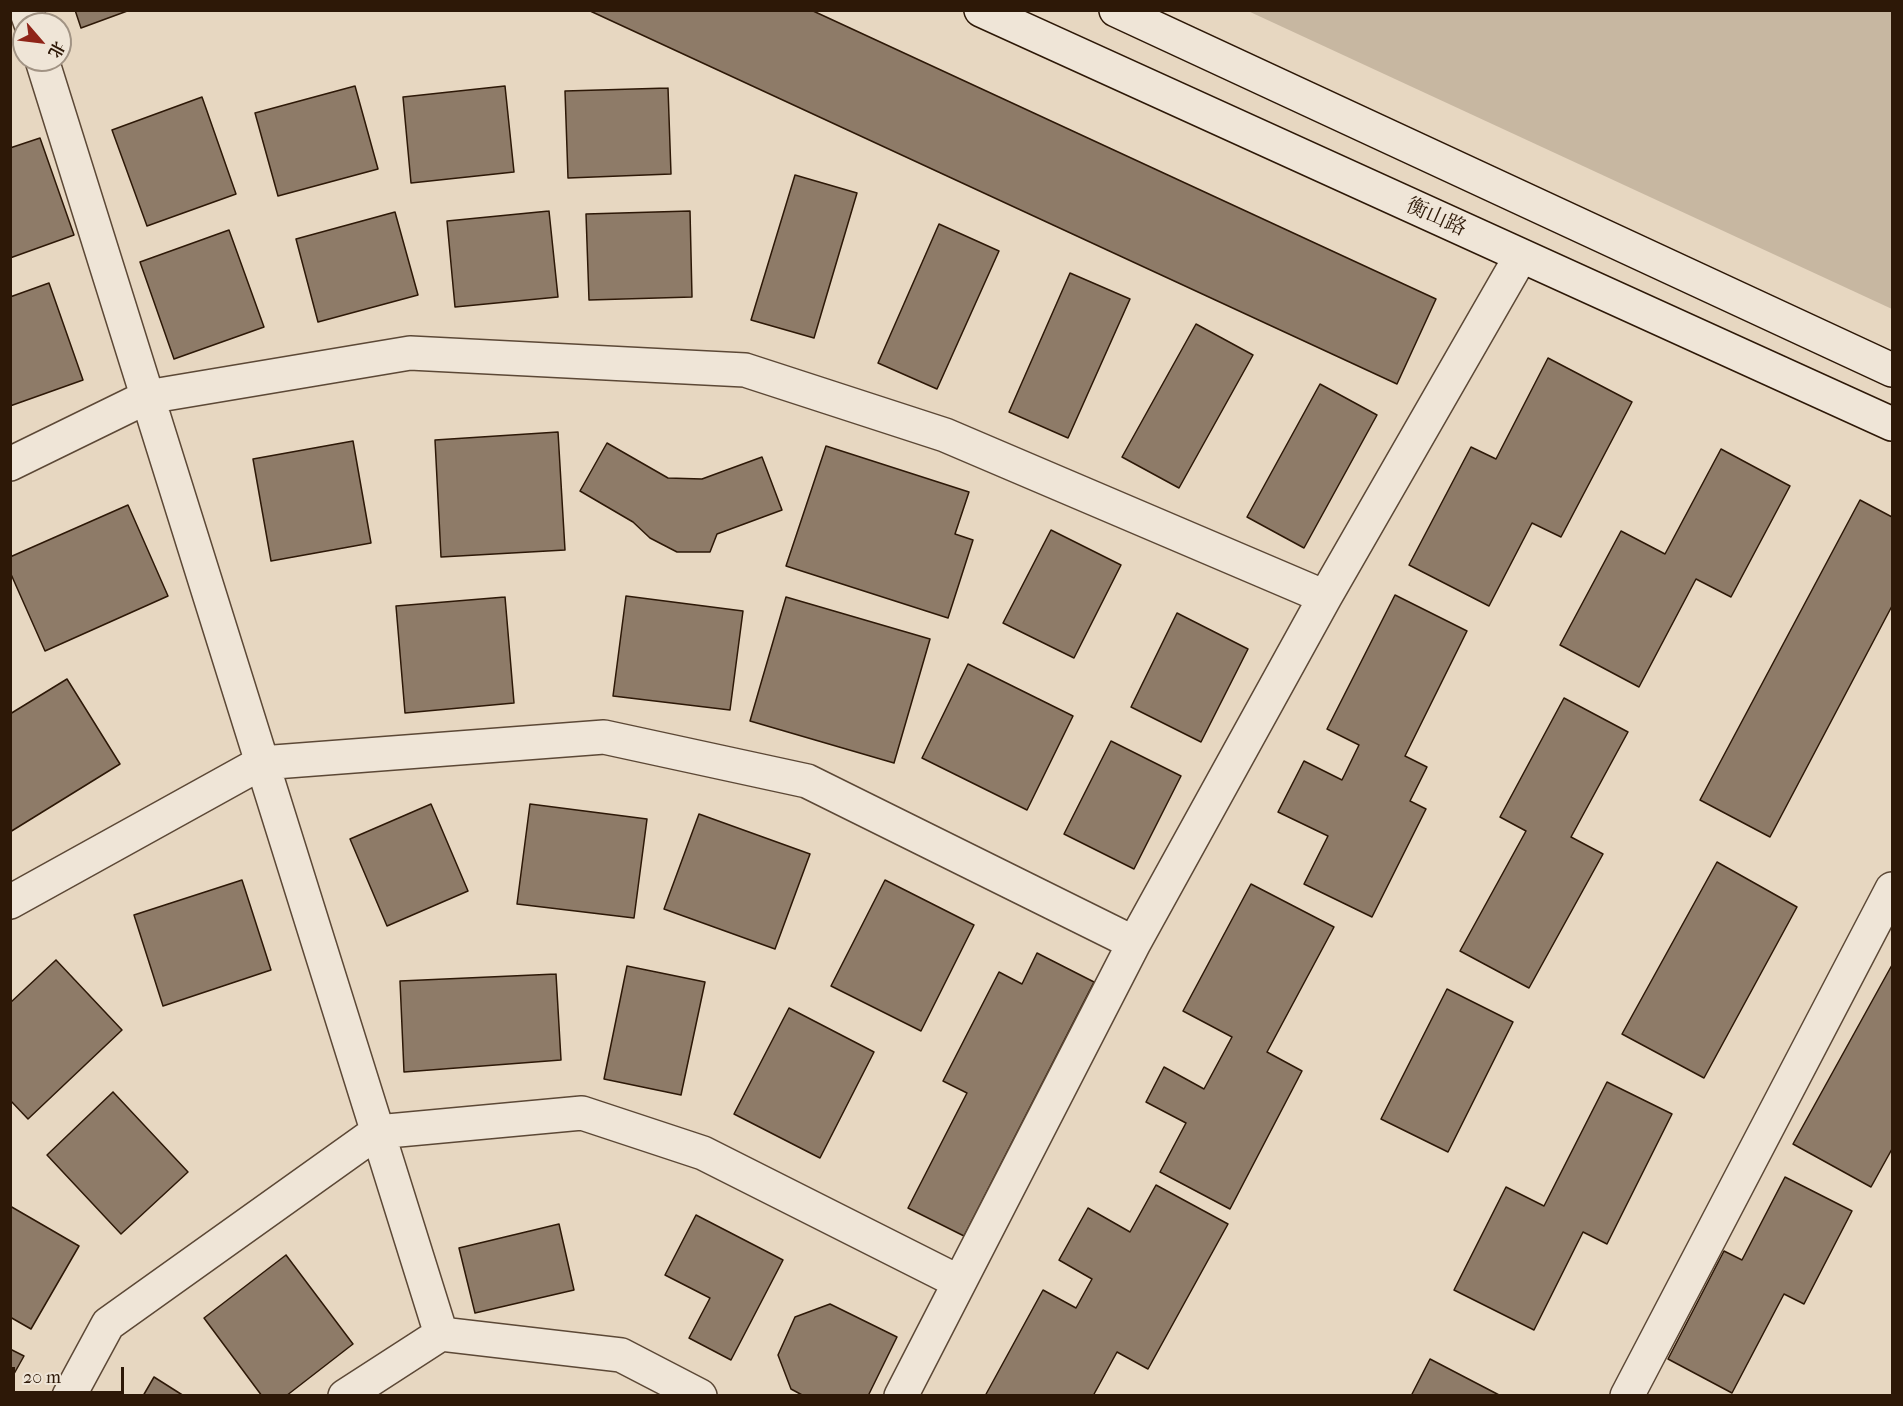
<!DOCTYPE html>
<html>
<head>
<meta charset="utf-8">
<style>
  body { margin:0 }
  #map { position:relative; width:1903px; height:1406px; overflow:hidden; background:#e7d7c1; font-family:"IM FELL French Canon","Noto Serif SC",serif }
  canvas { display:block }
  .frame { position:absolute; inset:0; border:12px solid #2d1807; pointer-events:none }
  .north { position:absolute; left:12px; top:12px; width:60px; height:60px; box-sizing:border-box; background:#efe5d7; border:2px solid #a19384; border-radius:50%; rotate:118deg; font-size:16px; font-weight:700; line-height:24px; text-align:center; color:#2d1807 }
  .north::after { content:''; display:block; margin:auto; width:21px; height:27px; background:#8f2418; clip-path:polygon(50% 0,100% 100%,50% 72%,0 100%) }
  .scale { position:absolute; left:12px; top:1367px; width:112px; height:27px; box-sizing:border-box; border:3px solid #2d1807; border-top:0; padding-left:8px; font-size:18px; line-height:21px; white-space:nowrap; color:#2d1807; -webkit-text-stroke:4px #efe5d7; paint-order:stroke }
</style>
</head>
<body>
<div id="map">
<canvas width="1903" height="1406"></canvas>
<div class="frame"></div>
<div class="north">北</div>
<div class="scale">20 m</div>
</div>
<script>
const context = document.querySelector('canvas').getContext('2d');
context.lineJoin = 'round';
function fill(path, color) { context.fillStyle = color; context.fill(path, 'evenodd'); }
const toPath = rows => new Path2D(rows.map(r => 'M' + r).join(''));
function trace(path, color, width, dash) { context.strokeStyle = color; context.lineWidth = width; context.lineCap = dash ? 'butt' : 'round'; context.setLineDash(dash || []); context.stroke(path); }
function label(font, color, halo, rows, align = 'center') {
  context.font = font + ' "IM FELL French Canon","Noto Serif SC",serif'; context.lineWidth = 4.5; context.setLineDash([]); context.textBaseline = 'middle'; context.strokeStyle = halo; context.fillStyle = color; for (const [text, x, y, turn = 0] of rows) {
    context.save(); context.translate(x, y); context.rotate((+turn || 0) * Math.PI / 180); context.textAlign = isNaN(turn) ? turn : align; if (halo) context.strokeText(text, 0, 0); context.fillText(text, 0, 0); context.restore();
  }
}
fill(toPath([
  [1248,11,1892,11,1892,309]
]), '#c7b7a1');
const building = toPath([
  [75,10,130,10,81,28,75,10],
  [588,10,811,10,1436,299,1397,384,588,10],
  [355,86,378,169,278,196,255,113,355,86],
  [505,86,514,172,411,183,403,97,505,86],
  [668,88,671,174,568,178,565,91,668,88],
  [202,97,236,194,147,226,112,130,202,97],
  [40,138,74,235,10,258,10,148,40,138],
  [795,175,857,193,814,338,751,320,795,175],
  [549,211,558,297,455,307,447,221,549,211],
  [690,211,692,297,589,300,586,214,690,211],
  [395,212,418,295,318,322,296,239,395,212],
  [939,224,999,251,937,389,878,363,939,224],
  [229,230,264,327,174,359,140,262,229,230],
  [1070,273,1130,299,1068,438,1009,412,1070,273],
  [49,283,83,380,10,406,10,297,49,283],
  [1196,324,1253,355,1179,488,1122,457,1196,324],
  [1548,358,1632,402,1561,537,1532,523,1489,606,1409,565,1471,447,1496,459,1548,358],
  [1320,384,1377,415,1304,548,1247,517,1320,384],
  [558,432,565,550,441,557,435,440,558,432],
  [353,441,371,543,271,561,253,459,353,441],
  [607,443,668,478,702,479,762,457,782,510,717,534,710,552,677,552,650,538,633,522,580,491,607,443],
  [826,446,969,492,955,534,973,540,948,618,786,566,826,446],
  [1721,449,1790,486,1731,597,1696,579,1639,687,1560,645,1621,531,1665,554,1721,449],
  [1860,500,1892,517,1892,606,1770,837,1700,800,1860,500],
  [128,505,168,596,45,651,10,572,10,557,128,505],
  [1051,530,1121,565,1074,658,1003,623,1051,530],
  [1395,595,1467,631,1405,756,1427,767,1410,801,1426,809,1372,917,1304,884,1328,836,1278,812,1304,761,1342,780,1359,745,1327,729,1395,595],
  [626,596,743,611,730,710,613,696,626,596],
  [505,597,514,703,405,713,396,606,505,597],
  [786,597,930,639,894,763,750,721,786,597],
  [1177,613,1248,649,1201,742,1131,707,1177,613],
  [968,664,1073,716,1027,810,922,758,968,664],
  [67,679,120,764,10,832,10,714,67,679],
  [1564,698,1628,732,1571,837,1603,854,1529,988,1460,951,1526,831,1500,817,1564,698],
  [1111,741,1181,776,1134,869,1064,834,1111,741],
  [431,804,468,891,387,926,350,839,431,804],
  [530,804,647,819,634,918,517,904,530,804],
  [699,814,810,854,775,949,664,909,699,814],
  [1717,862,1797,907,1704,1078,1622,1034,1717,862],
  [242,880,271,970,163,1006,134,915,242,880],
  [885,880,974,925,921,1031,831,986,885,880],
  [1251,884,1334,927,1267,1052,1302,1071,1230,1209,1160,1172,1186,1123,1146,1102,1164,1067,1204,1089,1232,1037,1183,1011,1251,884],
  [1037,953,1094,982,964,1236,908,1208,967,1093,943,1081,999,972,1022,984,1037,953],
  [56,960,122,1030,28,1119,10,1100,10,1003,56,960],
  [1892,965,1892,1149,1871,1187,1793,1144,1892,965],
  [627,966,705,982,681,1095,604,1079,627,966],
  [556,974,561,1060,404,1072,400,981,556,974],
  [1447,989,1513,1022,1448,1152,1381,1119,1447,989],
  [789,1008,874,1052,820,1158,734,1114,789,1008],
  [1607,1082,1672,1114,1607,1244,1583,1232,1534,1330,1454,1290,1506,1187,1544,1206,1607,1082],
  [113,1092,188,1172,121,1234,47,1155,113,1092],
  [1785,1177,1852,1211,1804,1304,1784,1294,1732,1393,1668,1359,1724,1251,1742,1260,1785,1177],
  [1156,1185,1228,1224,1148,1369,1117,1352,1093,1396,985,1396,1043,1290,1076,1308,1092,1279,1059,1260,1088,1208,1130,1232,1156,1185],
  [10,1206,79,1246,31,1329,10,1317,10,1206],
  [696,1215,783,1260,731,1360,689,1338,710,1298,665,1275,696,1215],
  [559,1224,574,1290,475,1313,459,1248,559,1224],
  [286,1255,353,1344,286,1396,262,1396,204,1318,286,1255],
  [830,1304,897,1337,868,1396,804,1396,791,1389,778,1355,795,1317,830,1304],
  [10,1349,24,1356,10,1381,10,1349],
  [1430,1359,1501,1396,1411,1396,1430,1359],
  [154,1377,184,1396,143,1396,154,1377]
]);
fill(building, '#8e7b68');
trace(building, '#2d1807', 1.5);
const street = toPath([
  [26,10,31,24],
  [42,60,441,1334],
  [10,464,147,397,410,353,745,370,945,435,1325,597],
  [10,902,261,763,604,737,807,781,1134,943],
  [69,1396,108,1324,377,1132,582,1113,703,1153,959,1282],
  [345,1396,441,1334,621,1355,700,1396],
  [901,1396,1134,943,1325,597,1521,256],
  [1627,1396,1892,889]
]);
const secondary = toPath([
  [981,10,1892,424],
  [1116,10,1892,370]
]);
trace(street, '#5c4836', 36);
trace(secondary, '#2d1807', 36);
trace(street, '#efe5d7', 33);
trace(secondary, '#efe5d7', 33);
label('21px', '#2d1807', '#efe5d7', [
  ["衡山路",1436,218,24]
]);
</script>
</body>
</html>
